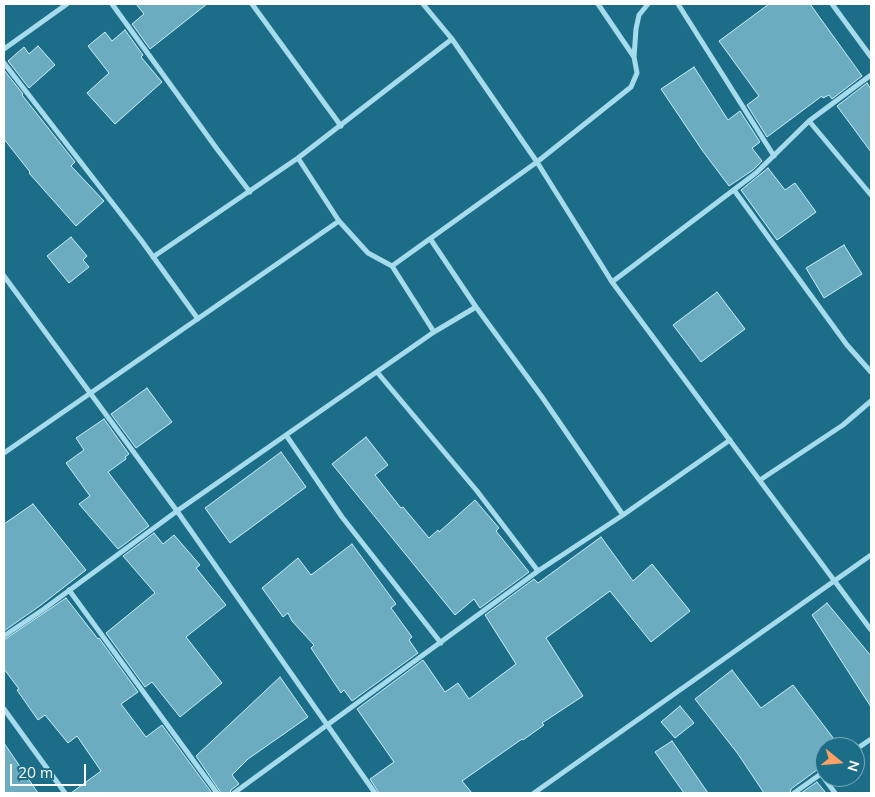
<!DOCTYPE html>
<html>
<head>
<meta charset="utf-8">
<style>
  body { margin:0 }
  #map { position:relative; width:875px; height:797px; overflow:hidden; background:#1c6d88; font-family:Mulish,sans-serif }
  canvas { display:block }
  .frame { position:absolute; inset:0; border:5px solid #fff; pointer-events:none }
  .north { position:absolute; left:815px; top:737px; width:50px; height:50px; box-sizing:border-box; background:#1c6d88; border:1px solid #77a7b8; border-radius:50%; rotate:107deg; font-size:14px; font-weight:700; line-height:20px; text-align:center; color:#fff }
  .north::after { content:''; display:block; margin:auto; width:18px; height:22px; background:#fca164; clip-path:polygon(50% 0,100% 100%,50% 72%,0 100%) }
  .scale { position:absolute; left:10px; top:764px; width:76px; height:22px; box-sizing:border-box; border:2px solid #fff; border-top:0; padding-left:6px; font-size:15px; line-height:18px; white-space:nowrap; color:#fff; -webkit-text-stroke:4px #1c6d88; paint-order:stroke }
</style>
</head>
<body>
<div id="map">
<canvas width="875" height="797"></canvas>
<div class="frame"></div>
<div class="north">N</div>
<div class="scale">20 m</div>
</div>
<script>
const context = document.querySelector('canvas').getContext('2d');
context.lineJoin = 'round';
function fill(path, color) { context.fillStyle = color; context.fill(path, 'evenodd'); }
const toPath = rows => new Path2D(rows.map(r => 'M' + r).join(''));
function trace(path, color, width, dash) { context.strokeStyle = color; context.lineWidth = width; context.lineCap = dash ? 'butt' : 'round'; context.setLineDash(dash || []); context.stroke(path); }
const building = toPath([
  [136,4,207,4,150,49,132,24,144,14,136,4],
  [769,4,810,4,862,76,832,99,829,95,823,98,822,96,767,137,747,105,759,96,719,41,769,4],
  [125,30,143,55,141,57,162,82,115,124,87,93,109,73,88,46,105,32,112,41,125,30],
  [38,46,55,65,29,88,8,61,24,47,29,54,38,46],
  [694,67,728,120,740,111,760,142,752,148,762,161,753,170,729,186,702,150,661,89,694,67],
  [4,70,23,94,22,95,75,162,71,166,104,201,76,226,29,173,30,172,4,139,4,70],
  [867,83,871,89,871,152,837,106,867,83],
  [768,168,785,190,795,183,816,212,777,240,741,190,768,168],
  [71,237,87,256,83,260,89,267,69,283,47,256,71,237],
  [844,245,862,274,824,298,806,268,844,245],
  [717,292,745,329,701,362,673,325,717,292],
  [147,388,172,422,136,448,111,414,147,388],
  [104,419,129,454,125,457,126,459,108,472,149,526,118,549,79,504,90,496,66,463,84,450,76,438,104,419],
  [366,437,388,465,375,475,401,508,403,507,429,538,438,530,439,532,475,500,499,528,496,531,529,572,480,608,474,599,455,615,332,464,366,437],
  [281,452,306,487,230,543,205,508,281,452],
  [33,504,86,570,41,605,4,631,4,524,33,504],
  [154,533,163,544,174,535,200,565,196,568,226,605,186,637,222,683,180,717,152,682,145,687,106,633,155,593,123,556,154,533],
  [601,537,633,581,652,564,690,611,651,642,610,591,546,638,583,696,542,723,544,725,523,740,522,739,462,781,472,793,379,793,370,779,394,762,357,709,423,660,445,692,458,683,469,699,516,664,485,615,534,579,538,583,601,537],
  [352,544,396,604,391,608,412,637,409,640,418,653,352,701,344,690,341,693,311,648,314,645,292,621,288,613,283,617,262,588,298,558,311,575,352,544],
  [66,598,98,639,99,638,138,692,121,704,146,737,162,725,212,793,71,793,101,771,77,736,68,743,45,715,38,720,17,690,19,689,4,669,4,640,66,598],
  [827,603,871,656,871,707,812,615,827,603],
  [732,670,761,708,793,685,840,747,825,747,825,764,791,789,790,793,764,793,738,754,695,699,732,670],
  [280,677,308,717,248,759,232,775,239,784,231,790,230,793,221,793,196,756,280,677],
  [680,706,694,723,675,738,661,722,680,706],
  [672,741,708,793,684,793,655,752,672,741],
  [4,743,38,793,4,793,4,743],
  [817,782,826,793,801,793,817,782]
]);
fill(building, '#6bacc1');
trace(building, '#cbeef9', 1);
trace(toPath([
  [112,4,217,149,250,192],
  [252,4,341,126],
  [423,4,452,39,537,162,612,282,871,630],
  [598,4,634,57],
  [678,4,774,156],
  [832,4,871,57],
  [4,49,67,4],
  [4,63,141,240,198,319],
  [809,121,871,195],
  [298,158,339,221,368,253,392,266],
  [734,190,847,345,871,372],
  [431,240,476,307,542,397,623,515],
  [153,257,298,158,452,39],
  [4,276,177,511,375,793],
  [612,282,756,173,809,121,871,75],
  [434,332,392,266,537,162,631,87,637,73,634,57,636,29,639,15,648,4],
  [377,372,477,491,538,571],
  [286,435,342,517,441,643],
  [4,453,339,221],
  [760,480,843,425,871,401],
  [69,590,217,793],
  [4,636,44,609,177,511,286,435,434,332,476,307],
  [4,709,65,793],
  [855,750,871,739],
  [821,774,835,793],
  [234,793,538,571,623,515,730,440],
  [534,793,871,555],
  [794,793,825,771]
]), '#a6dbec', 5);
</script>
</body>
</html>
